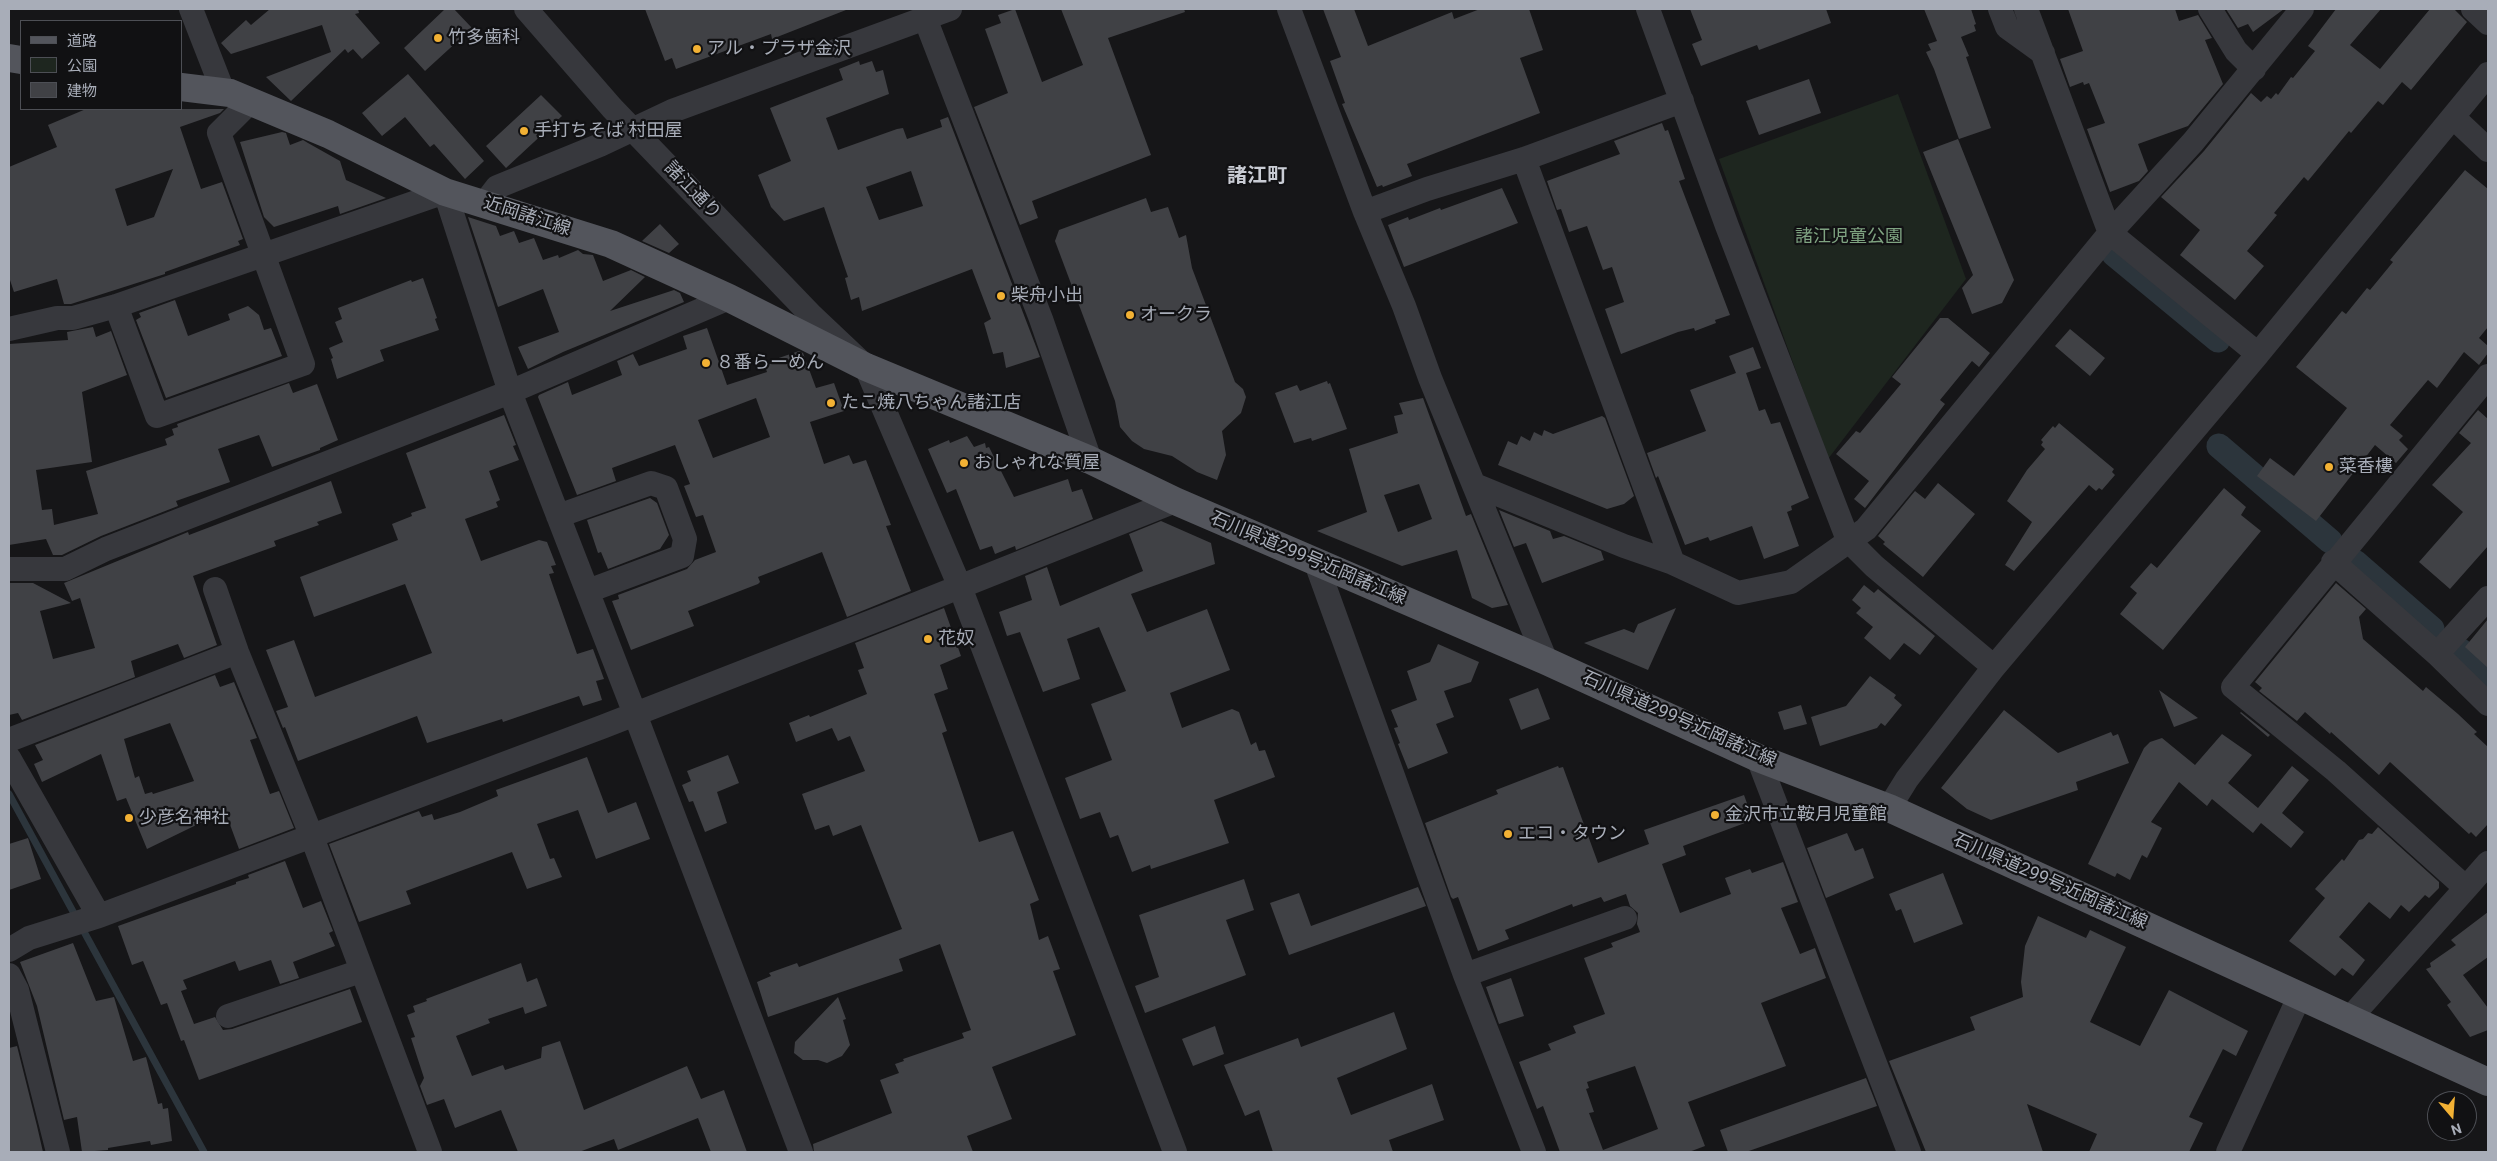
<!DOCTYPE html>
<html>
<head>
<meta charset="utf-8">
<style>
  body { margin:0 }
  #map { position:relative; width:2497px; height:1161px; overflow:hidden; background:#161618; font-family:Roboto,"Noto Sans JP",sans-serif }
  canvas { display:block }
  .frame { position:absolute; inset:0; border:10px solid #a8adb8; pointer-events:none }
  .legend { position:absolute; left:20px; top:20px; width:162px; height:90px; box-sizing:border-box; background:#111113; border:1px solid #4d4f55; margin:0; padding:6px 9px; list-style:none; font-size:15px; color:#a8adb8 }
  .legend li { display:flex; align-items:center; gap:10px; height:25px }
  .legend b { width:25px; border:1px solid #4d4f55 }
  .north { position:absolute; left:2427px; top:1091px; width:50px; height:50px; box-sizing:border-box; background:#111113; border:1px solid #4d4f55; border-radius:50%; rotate:162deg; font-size:14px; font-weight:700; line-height:20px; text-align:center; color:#a8adb8 }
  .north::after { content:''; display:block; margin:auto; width:18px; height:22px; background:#f2b134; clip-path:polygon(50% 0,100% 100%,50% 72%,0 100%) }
</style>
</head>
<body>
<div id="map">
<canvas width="2497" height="1161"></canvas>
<div class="frame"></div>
<ul class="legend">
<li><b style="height:6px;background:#53555c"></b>道路</li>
<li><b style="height:14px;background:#1e261f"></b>公園</li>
<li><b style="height:14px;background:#404145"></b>建物</li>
</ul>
<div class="north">N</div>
</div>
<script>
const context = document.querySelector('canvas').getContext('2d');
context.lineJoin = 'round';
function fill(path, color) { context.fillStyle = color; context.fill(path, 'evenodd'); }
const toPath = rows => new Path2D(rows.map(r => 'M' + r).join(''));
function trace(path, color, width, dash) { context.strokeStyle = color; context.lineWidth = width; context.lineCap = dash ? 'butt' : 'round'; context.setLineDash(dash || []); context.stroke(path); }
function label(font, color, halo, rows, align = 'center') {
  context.font = font + ' Roboto,"Noto Sans JP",sans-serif'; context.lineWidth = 4.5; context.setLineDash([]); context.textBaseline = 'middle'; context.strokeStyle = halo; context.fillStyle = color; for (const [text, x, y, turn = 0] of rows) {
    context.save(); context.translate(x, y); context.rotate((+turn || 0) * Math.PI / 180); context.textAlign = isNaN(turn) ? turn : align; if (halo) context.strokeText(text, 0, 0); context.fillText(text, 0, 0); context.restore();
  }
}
fill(toPath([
  [1898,94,1966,279,1828,459,1719,159]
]), '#1e261f');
trace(toPath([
  [9,794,204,1152]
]), '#2c353c', 7);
trace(toPath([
  [2114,254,2218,340],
  [2219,446,2330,541],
  [2355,562,2432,629],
  [2461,651,2488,677]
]), '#2c353c', 25);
fill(toPath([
  [270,9,358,9,359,13,355,14,380,43,362,59,353,49,348,53,345,49,291,101,266,77,331,52,322,25,231,54,221,43,246,20,251,25],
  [445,9,454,9,472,28,425,71,404,48],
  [645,9,846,9,846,10,772,39,771,34,676,69,672,58,665,61],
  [1015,9,1042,82,1083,65,1061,9,1184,9,1185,12,1108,38,1151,155,1032,201,1038,218,1020,225,974,107,1008,93,985,29,1001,23,998,15],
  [1323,9,1354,9,1368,46,1452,12,1454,19,1480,9,1529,9,1543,50,1520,58,1540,113,1407,164,1412,176,1383,187,1382,185,1377,187,1342,104,1345,103,1330,61,1341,57],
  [1690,9,1826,9,1831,23,1759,50,1757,45,1701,66,1692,44,1702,40],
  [1924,9,1971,9,1976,24,1974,25,1976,31,1961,37,1969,56,1966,57,1991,128,1959,139,1934,69,1926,52,1931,50,1928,44,1937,41],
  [2068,9,2175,9,2179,21,2198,15,2212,38,2205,40,2223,84,2188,126,2138,144,2148,171,2139,181,2110,192,2087,129,2105,123,2089,83,2084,85,2083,82,2070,87,2060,59,2083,51],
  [2226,9,2284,9,2253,32,2248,24,2238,28],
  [2336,9,2381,9,2350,45,2380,69,2430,9,2454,9,2467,22,2411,90,2402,82,2383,105,2378,101,2351,133,2349,131,2308,181,2304,177,2274,213,2277,215,2247,251,2264,266,2235,300,2180,255,2200,230,2161,197,2204,151,2251,93,2261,102,2267,96,2271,99,2276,93,2278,95,2291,77,2293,78,2315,51,2308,46],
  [859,61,860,65,872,61,876,72,883,70,889,94,826,118,838,150,897,129,903,128,907,139,942,127,940,120,948,117,1040,357,1006,368,1003,352,993,354,984,323,991,319,972,269,862,311,859,297,851,300,845,278,848,277,824,207,784,221,771,207,758,175,791,161,770,108,843,80,839,69],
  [911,171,923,206,879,220,866,187],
  [408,74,484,161,465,179,434,144,430,147,405,117,382,136,362,113],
  [1809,79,1821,113,1759,135,1746,101],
  [541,95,562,116,506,168,486,146],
  [86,109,224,109,220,113,180,127,201,189,222,182,243,239,238,241,240,245,165,272,165,274,71,304,64,304,57,279,14,292,9,277,9,167,57,147,48,125],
  [173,169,154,217,127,226,115,189],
  [1662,123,1665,131,1668,130,1677,156,1685,179,1679,181,1730,315,1715,320,1716,323,1695,331,1694,328,1678,332,1621,354,1605,309,1624,302,1612,267,1603,270,1587,226,1569,232,1561,209,1557,210,1547,181,1620,154,1614,141],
  [282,132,286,133,290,145,303,140,308,143,340,161,346,180,386,198,340,214,338,206,274,227,264,217,240,142],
  [1958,139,2014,280,2002,303,1972,314,1962,288,1973,275,1923,152],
  [2465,170,2488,189,2488,327,2479,338,2488,346,2488,353,2479,365,2464,352,2437,388,2428,380,2390,425,2403,436,2399,440,2408,449,2396,463,2375,445,2316,521,2257,476,2270,458,2294,476,2347,408,2296,367,2342,311,2346,314,2367,288,2370,290,2393,262,2390,260],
  [1502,188,1518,223,1404,267,1388,225,1408,217,1409,220,1440,208,1441,210],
  [1146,198,1151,212,1168,207,1179,238,1186,235,1192,268,1235,382,1243,389,1246,397,1241,413,1222,431,1226,455,1217,480,1197,472,1172,456,1144,449,1132,441,1120,427,1115,401,1055,241,1059,230],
  [468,217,496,226,500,236,514,231,519,243,534,238,543,260,558,255,559,258,578,250,583,254,593,255,603,281,631,270,645,277,610,311,674,290,680,293,684,302,563,352,528,369,518,347,559,332,543,289,498,307],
  [660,224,679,244,669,253,642,241],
  [423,278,437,318,435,319,439,330,380,350,384,361,337,379,331,359,333,358,329,348,343,342,335,322,342,319,338,308,411,280,412,282],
  [175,300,188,336,230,320,228,314,248,306,259,315,264,330,271,328,282,356,166,398,136,320,141,317,139,313],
  [1940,318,1948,318,1990,353,1979,367,1972,361,1940,400,1945,404,1865,508,1854,499,1869,481,1836,454,1856,431,1860,433,1901,384,1892,377],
  [93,327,96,337,111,331,127,375,82,392,92,462,36,470,42,510,52,509,54,525,98,514,86,471,167,445,165,439,174,435,172,429,178,427,177,424,289,383,293,393,317,384,338,440,320,448,320,450,272,467,259,435,218,449,230,482,176,501,178,506,101,536,62,555,53,555,46,539,9,545,9,344,68,340,67,332],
  [707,328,727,385,767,372,765,366,774,362,773,360,799,351,803,353,816,388,834,383,844,411,810,422,824,464,849,455,853,464,866,460,891,525,886,526,911,591,847,617,822,552,758,577,760,582,758,584,688,611,694,626,631,650,612,601,619,599,618,595,687,569,695,560,716,552,703,515,696,517,684,486,690,484,675,445,612,468,616,481,577,495,538,397,539,395,568,382,572,395,622,375,617,361,633,354,639,366,687,349,683,336],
  [756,398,770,437,713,458,698,420],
  [2070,329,2105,358,2090,376,2055,346],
  [1753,347,1761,368,1746,373,1759,411,1765,409,1771,424,1780,422,1809,498,1791,506,1792,510,1787,512,1799,546,1764,559,1752,526,1710,541,1708,537,1685,545,1658,476,1656,478,1647,453,1706,431,1690,390,1736,373,1729,356],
  [1327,381,1328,384,1330,383,1347,429,1312,441,1311,438,1294,443,1275,393,1297,385,1300,391],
  [1423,398,1466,516,1471,514,1508,605,1492,608,1472,598,1457,550,1402,566,1317,531,1367,512,1349,449,1398,433,1394,416,1403,414,1399,403],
  [1419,484,1432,519,1398,532,1384,495],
  [2478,410,2488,419,2488,546,2450,589,2419,562,2463,512,2432,485,2471,443,2459,433],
  [504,415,516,445,513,446,519,460,489,471,500,500,496,502,498,507,465,519,481,561,539,540,547,542,556,565,551,566,554,573,549,574,552,583,577,654,593,649,604,679,596,681,602,700,583,706,579,696,503,722,502,719,427,743,417,716,298,761,285,727,283,728,276,711,288,707,266,650,294,640,315,697,432,653,405,584,314,617,300,577,398,540,392,524,412,516,411,513,426,508,406,453],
  [1602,416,1605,418,1634,496,1624,504,1607,509,1498,465,1508,441,1517,445,1521,436,1530,441,1534,432,1542,436,1544,430,1553,434],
  [2059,423,2114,469,2112,472,2115,475,2102,490,2099,488,2096,491,2089,485,2014,571,2005,565,2032,522,2007,501,2027,470,2045,449,2041,445,2043,442,2041,440,2053,426,2055,428],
  [967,436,974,447,985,443,986,448,989,447,1014,497,1068,479,1072,492,1082,489,1093,519,1016,550,1015,546,995,554,992,546,980,550,956,489,947,493,928,449,949,440,950,443],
  [331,481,342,513,317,522,319,525,274,541,276,546,193,576,217,645,184,658,178,644,131,661,135,677,22,720,18,713,9,715,9,583,33,583,71,603,40,611,53,659,95,648,80,598,72,601,64,583,188,532,189,535],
  [1938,483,1975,514,1923,577,1883,544,1885,542,1878,536,1915,491,1925,499],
  [2224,488,2246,507,2241,515,2261,531,2163,650,2120,614,2137,593,2130,587,2151,563,2157,568],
  [650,498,657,503,669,535,660,549,608,569,601,552,598,553,587,520],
  [1499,510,1550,531,1553,539,1564,536,1601,551,1604,560,1542,583,1526,543,1514,547],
  [1161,521,1211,543,1215,564,1131,594,1147,632,1207,609,1230,670,1170,693,1182,728,1232,709,1239,712,1251,745,1256,742,1259,751,1265,750,1275,777,1214,800,1229,843,1151,869,1150,865,1132,872,1118,835,1110,838,1100,812,1080,819,1065,778,1112,760,1091,704,1126,691,1099,627,1067,639,1080,679,1043,692,1020,632,1007,636,999,612,1032,600,1025,576,1047,567,1060,606,1143,571,1129,534],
  [2336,583,2366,609,2359,617,2363,639,2423,691,2426,687,2458,714,2477,732,2474,734,2488,747,2488,824,2476,837,2471,832,2469,834,2390,762,2379,775,2331,732,2330,734,2305,712,2297,721,2259,691,2262,688,2255,682],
  [1864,585,1874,593,1878,589,1935,636,1920,655,1904,643,1890,660,1864,638,1873,627,1856,613,1861,608,1852,600],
  [944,608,961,656,940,665,948,689,934,694,947,731,942,733,979,842,1013,831,1039,900,1030,904,1039,940,1048,936,1060,969,1053,971,1076,1035,992,1067,1012,1119,967,1136,973,1152,814,1152,813,1144,892,1113,880,1080,899,1073,895,1064,904,1061,903,1059,964,1038,962,1033,971,1030,940,944,899,959,903,971,768,1017,757,982,771,976,769,973,797,963,799,967,902,929,861,825,833,836,829,825,815,830,802,794,865,771,850,736,838,741,832,728,796,742,789,723,809,715,810,717,867,694,858,670,864,668,855,643],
  [1676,608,1648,670,1584,643,1624,629,1634,633,1638,624],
  [2488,619,2488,668,2465,647],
  [1438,644,1479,662,1471,682,1444,691,1454,717,1436,724,1448,753,1408,769,1398,744,1400,743,1394,728,1398,727,1391,710,1417,700,1407,671,1430,662],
  [215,675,220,687,234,682,257,738,250,740,270,794,279,791,294,828,239,849,225,811,147,849,126,798,117,801,101,754,42,782,34,764,43,760,35,745],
  [170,723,194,781,153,794,152,792,145,794,139,776,135,778,124,739],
  [1870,676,1896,695,1894,698,1902,705,1885,726,1881,723,1877,728,1820,746,1811,717,1846,706],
  [1538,688,1550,719,1521,730,1509,699],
  [2159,690,2198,718,2174,727],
  [1801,705,1807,724,1784,730,1778,712],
  [2004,710,2058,753,2111,732,2113,736,2118,734,2129,763,2076,782,2078,790,1991,820,1967,809,1941,788],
  [2241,712,2270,735,2268,737,2240,713],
  [2222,734,2252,755,2228,783,2258,808,2292,766,2309,780,2282,813,2304,832,2291,848,2261,823,2253,833,2212,799,2207,806,2179,782,2151,822,2162,828,2147,858,2142,855,2130,880,2117,873,2115,877,2088,864,2144,748,2150,742,2162,738,2195,765],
  [728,755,739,783,717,792,727,823,705,832,693,801,689,802,682,785,691,781,687,771],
  [587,757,608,813,636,802,650,839,596,859,578,810,537,824,550,859,554,858,562,877,527,889,512,852,406,891,411,904,359,922,329,844,419,811,422,817,432,814,434,820,460,812,498,796,496,790],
  [1558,766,1559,768,1563,767,1598,863,1649,844,1644,830,1744,795,1753,820,1683,846,1686,855,1662,864,1680,913,1731,894,1725,878,1750,869,1752,873,1783,862,1798,902,1781,908,1800,954,1815,948,1826,978,1761,1003,1786,1066,1688,1102,1705,1146,1689,1152,1560,1152,1543,1106,1537,1109,1519,1062,1551,1050,1548,1044,1576,1033,1573,1026,1605,1014,1584,958,1613,947,1611,943,1640,932,1637,924,1638,913,1630,906,1626,894,1604,902,1601,897,1573,907,1572,904,1505,930,1509,939,1478,951,1458,897,1453,899,1451,897,1425,823,1498,794,1496,790],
  [1635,1066,1658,1129,1603,1150,1589,1113,1594,1112,1586,1089,1589,1088,1587,1082],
  [2378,827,2439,882,2439,888,2429,898,2425,895,2409,912,2401,905,2390,919,2369,902,2339,937,2365,960,2353,976,2342,968,2335,976,2289,941,2325,898,2315,889,2342,859,2344,861,2359,840,2363,839,2368,833,2372,834],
  [1847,833,1855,851,1863,848,1874,878,1826,898,1807,848],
  [28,838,41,879,9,890,9,844],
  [285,861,303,908,321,901,333,931,329,933,335,946,293,962,299,978,280,984,271,960,239,971,235,961,183,980,187,989,181,991,194,1024,215,1017,223,1030,232,1029,350,989,362,1022,199,1080,184,1040,181,1041,167,1003,161,1005,143,961,132,965,118,926,236,884,236,882,249,878,248,875],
  [1943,873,1963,924,1914,943,1901,909,1896,911,1889,894],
  [1244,879,1254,910,1226,920,1246,975,1145,1013,1135,986,1159,977,1139,915],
  [1418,887,1426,906,1289,955,1270,903,1299,893,1311,926],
  [2488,912,2488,957,2463,975,2488,1008,2488,1030,2470,1037,2447,1005,2451,1002,2426,969,2431,967,2430,963,2456,945,2451,940],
  [2038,916,2086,938,2090,930,2126,947,2090,1022,2140,1046,2169,990,2248,1031,2236,1056,2223,1049,2189,1117,2203,1123,2189,1152,2089,1152,2097,1134,2027,1104,2043,1152,1926,1152,1889,1061,1975,1030,1970,1017,2023,997,2021,982,2025,946],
  [73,943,96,1001,114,997,133,1061,146,1057,158,1104,162,1103,163,1109,168,1108,172,1141,151,1145,150,1141,108,1148,108,1150,82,1152,77,1117,64,1120,37,1006,20,962],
  [521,963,527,982,537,978,547,1006,525,1014,523,1007,488,1019,490,1023,456,1036,472,1076,503,1065,505,1070,541,1058,542,1047,560,1041,584,1110,687,1066,701,1099,724,1090,747,1152,711,1152,698,1118,618,1150,614,1139,579,1152,518,1152,501,1110,455,1128,444,1099,427,1105,420,1086,424,1078,411,1038,415,1037,407,1015,415,1012,413,1006,427,1001,426,999],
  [1511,978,1524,1016,1499,1024,1486,987],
  [838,997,846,1019,843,1020,850,1045,842,1056,827,1063,818,1060,803,1060,794,1053,795,1042],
  [1394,1012,1407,1049,1337,1078,1351,1115,1432,1084,1444,1120,1389,1140,1393,1152,1273,1152,1259,1110,1245,1116,1224,1065,1298,1038,1301,1047],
  [1215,1026,1224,1054,1193,1066,1182,1039],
  [17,1046,37,1126,43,1152,9,1152,9,1048],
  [1866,1078,1877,1106,1746,1152,1728,1152,1720,1130]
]), '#404145');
trace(toPath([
  [191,9,223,91],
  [526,9,612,108,812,316,866,367,960,587,1175,1152],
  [1289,9,1365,212,1404,306,1430,378,1546,661],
  [1648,9,1727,226,1848,540,1874,566,1994,667],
  [2000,9,2007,27,2043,53],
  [2210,9,2236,51,2254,69],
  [2473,9,2488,23],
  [925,18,1041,319,1090,460],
  [2453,117,2488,150],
  [1524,159,1673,563],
  [484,204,497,187,600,145,672,111,950,9],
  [1365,212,1427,189,1524,159,1682,101],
  [116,306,157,416,303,364,219,133,250,102],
  [9,329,57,318,73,318,116,306,445,192,510,392,635,714,801,1152],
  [2258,354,2488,74],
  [2488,376,2233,687,2336,771,2466,888,2488,863],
  [1475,485,1624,546,1673,563,1738,593,1791,582,1866,529,2110,233,2193,142,2302,9],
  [558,516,651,483,666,488,685,539,682,556,588,591],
  [2333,562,2437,654,2488,704],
  [1316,563,1465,975,1534,1152],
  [9,569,65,569,106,549,510,392,729,298],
  [215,589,237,652,312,837,430,1152],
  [2437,654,2488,598],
  [9,740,237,652],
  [9,758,99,916,602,727,889,615,1175,501],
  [1758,758,1909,1152],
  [1889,808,1907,779,1994,667,2258,354,2110,233,2026,9],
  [9,950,29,938,99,916],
  [9,975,17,990,58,1152],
  [1465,975,1625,918],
  [228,1016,361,971],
  [2350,1018,2466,888],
  [2228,1152,2300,995]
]), '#37383d', 24);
trace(toPath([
  [9,58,21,60],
  [181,87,230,93,328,134,445,192,611,244,729,298,866,367,1090,460,1175,501,1546,661,1758,758,1889,808,2488,1082]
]), '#53555c', 28);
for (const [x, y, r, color] of [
  [438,38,5,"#f2b134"],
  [697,49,5,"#f2b134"],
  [524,131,5,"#f2b134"],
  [1001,296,5,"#f2b134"],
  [1130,315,5,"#f2b134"],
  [706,363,5,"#f2b134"],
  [831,403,5,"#f2b134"],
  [964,463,5,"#f2b134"],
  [2329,467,5,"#f2b134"],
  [928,639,5,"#f2b134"],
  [1715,815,5,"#f2b134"],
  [129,818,5,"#f2b134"],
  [1508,834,5,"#f2b134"]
]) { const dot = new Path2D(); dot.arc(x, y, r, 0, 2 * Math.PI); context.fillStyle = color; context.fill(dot); trace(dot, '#111113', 2); }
label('18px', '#a8adb8', '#111113', [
  ["竹多歯科",448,38],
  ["アル・プラザ金沢",707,49],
  ["手打ちそば 村田屋",534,131],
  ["柴舟小出",1011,296],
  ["オークラ",1140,315],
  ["８番らーめん",716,363],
  ["たこ焼八ちゃん諸江店",841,403],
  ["おしゃれな質屋",974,463],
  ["菜香樓",2339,467],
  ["花奴",938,639],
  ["金沢市立鞍月児童館",1725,815],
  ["少彦名神社",139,818],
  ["エコ・タウン",1518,834]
], 'left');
label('18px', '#a8adb8', '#111113', [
  ["諸江通り",692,191,46],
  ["近岡諸江線",527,217,18],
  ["石川県道299号近岡諸江線",1308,559,23],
  ["石川県道299号近岡諸江線",1679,720,24],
  ["石川県道299号近岡諸江線",2050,882,24]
]);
label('18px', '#7fa381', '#111113', [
  ["諸江児童公園",1849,237]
]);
label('bold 20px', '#c9ccd4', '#111113', [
  ["諸江町",1257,177]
]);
</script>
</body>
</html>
